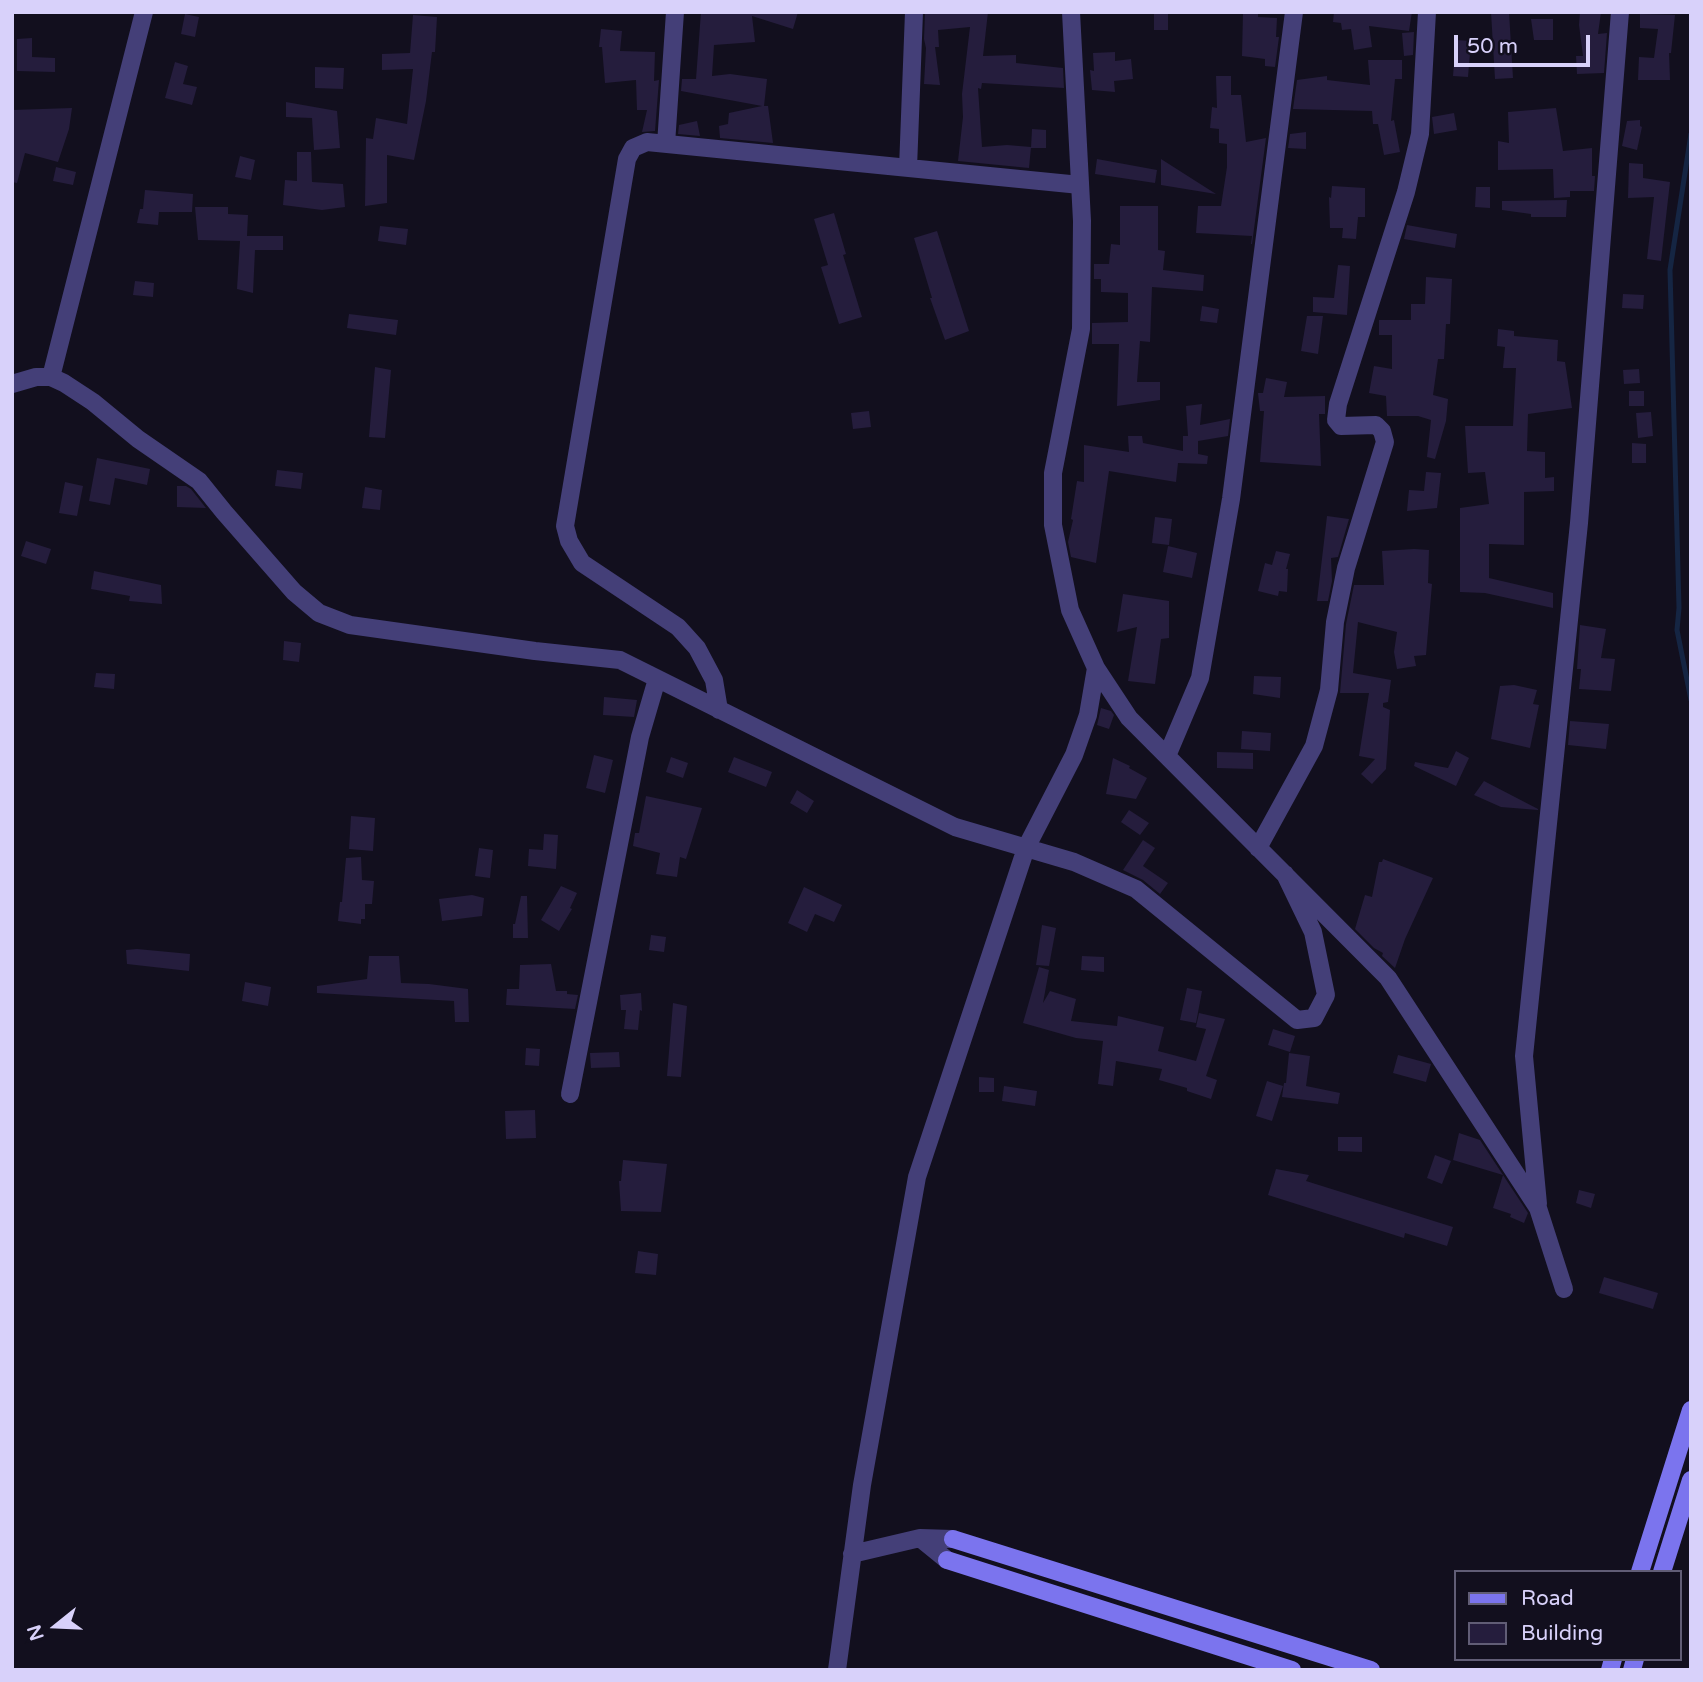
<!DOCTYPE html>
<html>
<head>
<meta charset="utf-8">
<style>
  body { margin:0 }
  #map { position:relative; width:1703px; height:1682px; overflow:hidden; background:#120f1e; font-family:"Varela Round",sans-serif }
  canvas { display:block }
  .frame { position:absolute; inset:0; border:14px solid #d8d1fa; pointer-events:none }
  .legend { position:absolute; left:1454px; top:1570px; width:228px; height:91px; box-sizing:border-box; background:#120f1e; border:2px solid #615d76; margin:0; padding:9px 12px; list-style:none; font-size:21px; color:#d8d1fa }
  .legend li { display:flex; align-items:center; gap:14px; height:35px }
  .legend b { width:35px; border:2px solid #615d76 }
  .north { position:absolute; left:21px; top:1591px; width:70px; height:70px; -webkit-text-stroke:5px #120f1e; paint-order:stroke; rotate:252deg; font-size:19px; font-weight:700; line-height:28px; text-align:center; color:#d8d1fa }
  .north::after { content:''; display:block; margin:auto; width:24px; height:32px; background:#d8d1fa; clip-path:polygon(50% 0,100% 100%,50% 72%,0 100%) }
  .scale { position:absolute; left:1454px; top:35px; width:136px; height:32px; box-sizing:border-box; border:4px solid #d8d1fa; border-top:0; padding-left:9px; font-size:21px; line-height:24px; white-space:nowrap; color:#d8d1fa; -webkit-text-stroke:5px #120f1e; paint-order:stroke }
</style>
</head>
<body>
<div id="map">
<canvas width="1703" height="1682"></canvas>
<div class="frame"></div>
<ul class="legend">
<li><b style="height:9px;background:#7b74ee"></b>Road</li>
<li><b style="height:19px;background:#251d3d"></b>Building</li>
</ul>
<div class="north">N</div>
<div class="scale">50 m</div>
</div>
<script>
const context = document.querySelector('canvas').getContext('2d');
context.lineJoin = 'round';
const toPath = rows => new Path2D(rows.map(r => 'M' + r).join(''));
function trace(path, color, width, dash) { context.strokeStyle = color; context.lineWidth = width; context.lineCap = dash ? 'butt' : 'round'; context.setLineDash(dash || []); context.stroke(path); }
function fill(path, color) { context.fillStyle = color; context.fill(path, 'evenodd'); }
trace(toPath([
  [1691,134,1670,270,1679,608,1677,630,1691,700]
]), '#152543', 5);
fill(toPath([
  [701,12,798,12,793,29,752,16,755,42,714,45,712,76,730,74,767,79,764,106,768,106,773,143,720,138,719,126,728,124,729,113,762,106,681,91,682,79,696,79],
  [950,12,988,12,983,56,1016,55,1016,63,1063,68,1064,88,982,83,981,89,978,88,982,147,1007,145,1031,147,1029,168,958,161,963,117,962,94,970,27,938,30,939,47,935,47,940,85,924,84,926,48,924,39,925,13],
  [1154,12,1168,12,1168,30,1154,30],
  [1243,12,1258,12,1258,17,1277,18,1276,37,1279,37,1275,67,1265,66,1265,59,1242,56],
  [1334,12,1412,12,1409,31,1369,26,1372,47,1354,50,1351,29,1342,30,1341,23,1333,22],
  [1491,12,1509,12,1513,78,1495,79],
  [1580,12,1601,12,1598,34,1607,33,1604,73,1577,74,1576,56,1583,56,1579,25],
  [185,14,199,17,195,37,181,34],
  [1640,14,1675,15,1671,53,1669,53,1670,80,1638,80,1639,57,1654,58,1658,29,1640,28],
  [413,15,437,17,435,52,432,52,426,101,414,160,387,155,387,203,365,206,366,138,373,139,376,118,407,124,413,69,382,70,382,54,410,53],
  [1531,19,1553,19,1553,40,1534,40],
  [601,29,622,31,620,51,655,52,654,81,659,80,655,131,642,132,647,110,637,110,636,80,605,83,602,47,599,47],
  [1414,32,1413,55,1404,56,1402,33],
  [32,38,32,57,55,58,55,72,17,71,17,39],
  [1456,40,1471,41,1468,77,1453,76],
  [1115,52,1115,61,1131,59,1133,79,1114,81,1115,92,1092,90,1090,70,1094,71,1093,53],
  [1368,60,1402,60,1402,79,1395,79,1391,121,1394,120,1400,152,1384,155,1378,124,1373,124,1372,111,1293,109,1297,80,1327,76,1327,80,1370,85],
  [175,62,188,66,183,84,197,87,192,105,165,98],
  [315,67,344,68,343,89,315,88],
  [1216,76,1231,76,1231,95,1241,95,1246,142,1266,138,1252,244,1251,244,1252,236,1196,233,1198,206,1221,206,1227,167,1227,144,1219,143,1219,129,1210,128,1212,107,1217,108],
  [286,102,337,111,340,148,314,150,312,118,286,117],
  [72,108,69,129,58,162,25,153,17,183,12,182,12,110],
  [1556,108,1563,151,1592,148,1592,176,1595,176,1594,191,1570,191,1570,197,1554,198,1553,169,1498,170,1498,141,1509,143,1508,112],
  [1454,113,1457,130,1434,134,1432,117],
  [1640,120,1640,126,1642,127,1637,150,1622,146,1627,121],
  [697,121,700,136,678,134,679,125],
  [1032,129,1046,130,1046,148,1031,148],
  [1306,132,1306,149,1288,148,1290,134],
  [297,152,311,152,312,182,343,184,345,207,322,210,283,205,285,180,297,181],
  [240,156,255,160,251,180,235,177],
  [1097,159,1157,170,1155,183,1095,174],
  [1161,159,1216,194,1161,185],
  [1629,163,1643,164,1643,178,1670,182,1661,261,1647,259,1654,197,1628,198],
  [56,167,76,172,73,185,53,181],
  [1332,186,1365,188,1365,217,1358,217,1356,239,1342,238,1343,228,1330,228,1329,197,1331,198],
  [1476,187,1490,187,1490,208,1475,207],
  [145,190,193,194,192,212,159,212,158,225,137,223,140,209,143,209],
  [1567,200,1566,217,1531,217,1531,214,1502,210,1502,201],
  [1120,206,1158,206,1158,250,1165,251,1163,270,1204,275,1203,291,1152,287,1150,342,1140,341,1137,382,1160,382,1160,400,1117,406,1119,344,1092,344,1092,323,1128,322,1128,293,1101,292,1101,279,1094,279,1094,264,1109,264,1111,244,1120,245],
  [195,207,228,207,228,214,248,215,247,236,283,236,283,250,255,250,253,293,237,289,240,241,198,240],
  [834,213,846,254,843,255,862,317,839,324,821,267,828,265,814,219],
  [1407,225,1457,234,1455,248,1404,239],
  [380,226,408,229,406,245,378,241],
  [937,231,969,331,945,340,930,298,932,298,914,238],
  [1338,265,1350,266,1347,315,1313,312,1313,297,1334,298],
  [1426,277,1452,279,1450,324,1446,324,1444,359,1438,359,1433,395,1448,399,1446,421,1435,459,1427,457,1431,420,1418,416,1387,416,1386,396,1369,393,1374,366,1392,369,1392,335,1379,335,1379,320,1411,320,1411,304,1425,304],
  [135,281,154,283,153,297,133,295],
  [1623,294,1644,295,1643,309,1622,308],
  [1202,306,1219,309,1217,323,1200,321],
  [349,314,398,320,396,335,347,328],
  [1307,316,1323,316,1318,354,1301,351],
  [1498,329,1514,331,1514,336,1558,340,1557,361,1565,362,1572,408,1528,414,1527,451,1545,452,1545,478,1554,477,1554,491,1524,492,1524,545,1489,544,1489,578,1553,593,1553,608,1485,593,1460,592,1460,508,1489,504,1485,472,1468,473,1465,426,1513,426,1516,368,1503,368,1505,347,1497,346],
  [375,367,391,370,385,438,369,437],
  [1639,369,1640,383,1624,384,1623,370],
  [1266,378,1287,382,1284,397,1325,396,1325,414,1319,414,1321,466,1260,462,1264,411,1260,411,1258,393,1263,393],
  [1629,391,1644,391,1644,406,1629,406],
  [1202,404,1200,425,1230,419,1228,436,1198,441,1198,454,1208,456,1207,464,1178,463,1176,482,1109,471,1096,563,1071,557,1068,542,1073,520,1071,519,1077,481,1084,482,1084,445,1129,452,1128,436,1142,436,1143,443,1183,451,1183,436,1188,436,1186,406],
  [869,411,871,427,853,429,851,413],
  [1651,412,1653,436,1638,438,1636,413],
  [1632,443,1646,444,1646,463,1632,463],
  [97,458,150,469,147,485,115,478,110,505,89,501],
  [277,470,303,473,301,489,275,486],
  [1426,472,1441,473,1437,508,1407,511,1409,490,1424,491],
  [65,482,83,486,77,516,59,513],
  [177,486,186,486,191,489,206,508,177,507],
  [365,487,382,490,380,510,362,508],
  [1327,516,1349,519,1338,557,1331,558,1332,581,1328,601,1317,601],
  [1155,517,1172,519,1169,545,1152,543],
  [26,541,51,549,46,564,21,556],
  [1168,546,1197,553,1192,578,1163,572],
  [1414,549,1429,550,1428,583,1432,584,1426,655,1414,656,1416,666,1397,669,1394,652,1397,632,1358,622,1353,673,1391,680,1388,702,1383,703,1383,707,1390,710,1386,769,1372,784,1361,774,1375,759,1359,756,1369,693,1340,693,1346,624,1354,585,1384,585,1382,551],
  [1276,551,1290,554,1286,569,1288,569,1287,592,1279,591,1278,596,1258,591,1265,563,1272,565],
  [94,571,161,585,162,604,129,601,130,596,91,589],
  [1123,594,1169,601,1169,638,1161,639,1155,684,1128,681,1137,627,1117,632],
  [1580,625,1606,629,1601,658,1615,659,1611,691,1579,689,1581,669,1577,669],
  [284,641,301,643,299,662,283,660],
  [96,673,115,674,114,689,94,687],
  [1254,676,1281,677,1280,698,1253,694],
  [1514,685,1537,690,1533,704,1539,705,1530,748,1491,739,1500,686],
  [604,697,637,700,634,717,603,715],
  [1101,708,1111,711,1114,715,1109,729,1097,725],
  [1570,721,1609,724,1606,749,1568,745],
  [1242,731,1271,733,1270,751,1241,749],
  [1456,751,1469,758,1456,786,1414,766,1415,762,1448,768],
  [1217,752,1253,753,1253,769,1217,768],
  [594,755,613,760,605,793,586,788],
  [671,757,688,763,683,778,666,772],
  [734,757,772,772,766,787,728,772],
  [1113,758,1130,766,1129,768,1147,778,1136,799,1106,794],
  [1484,781,1538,809,1538,810,1501,807,1474,795],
  [797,790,814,801,807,813,790,803],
  [646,796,702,808,686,859,680,857,677,877,656,874,660,853,633,846,635,833,639,833],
  [1129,810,1149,823,1140,835,1121,822],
  [351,816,375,818,373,851,349,849],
  [544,834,558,835,556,869,528,866,529,849,543,850],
  [1143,840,1155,848,1143,866,1168,883,1160,894,1143,880,1123,870],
  [479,848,493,850,490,878,475,876],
  [361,857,362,880,374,881,372,904,365,904,365,919,361,919,361,924,338,921,340,902,342,902,346,858],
  [1383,859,1433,878,1405,939,1395,968,1382,956,1383,953,1374,948,1355,929,1365,895,1372,897,1379,862,1382,862],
  [561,886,577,893,570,908,572,909,559,931,541,920],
  [804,887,842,905,834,922,815,914,807,932,788,923],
  [472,895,484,898,482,916,442,921,439,899],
  [521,896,527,896,528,938,513,938,513,924,515,924],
  [1042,925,1056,928,1049,966,1036,965],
  [651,935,666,937,664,952,649,950],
  [137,949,190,954,189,971,127,964,126,950],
  [369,956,399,956,401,983,429,984,468,989,469,1022,455,1022,454,1001,317,993,317,986,367,979],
  [1082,956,1104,957,1104,972,1081,970],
  [551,964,556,991,567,991,567,994,578,995,575,1009,506,1005,507,989,519,989,520,965],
  [1039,967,1049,970,1043,1003,1050,991,1076,999,1071,1021,1117,1026,1118,1016,1164,1027,1158,1051,1196,1061,1206,1029,1196,1027,1199,1013,1225,1019,1206,1076,1217,1080,1211,1099,1187,1091,1187,1088,1159,1080,1162,1069,1116,1061,1113,1086,1098,1084,1103,1041,1076,1038,1023,1023],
  [245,982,271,987,268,1006,242,1001],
  [1187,988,1202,991,1196,1023,1180,1020],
  [641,993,642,1011,640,1010,638,1030,624,1029,626,1010,621,1010,620,995],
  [673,1003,687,1006,681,1077,667,1076],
  [1273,1029,1295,1036,1290,1052,1268,1045],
  [526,1048,540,1049,539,1066,525,1065],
  [619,1052,620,1067,591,1068,590,1053],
  [1289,1053,1310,1056,1306,1086,1340,1093,1338,1104,1282,1097,1284,1083,1286,1083],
  [1398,1055,1431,1064,1426,1082,1393,1073],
  [979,1077,994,1078,994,1092,979,1092],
  [1267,1081,1283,1086,1272,1121,1256,1116],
  [1004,1086,1037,1091,1035,1106,1002,1101],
  [535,1110,536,1138,506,1139,505,1111],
  [1459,1133,1480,1140,1528,1213,1524,1223,1510,1217,1511,1214,1493,1208,1503,1175,1453,1160],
  [1338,1137,1362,1137,1362,1152,1338,1151],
  [1435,1155,1451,1161,1442,1184,1427,1178],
  [623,1160,667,1164,661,1212,621,1211,619,1181,621,1181],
  [1276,1169,1309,1175,1306,1181,1453,1227,1447,1246,1405,1233,1404,1238,1268,1195],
  [1579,1190,1595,1194,1591,1208,1576,1203],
  [638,1251,658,1254,656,1275,635,1273],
  [1604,1277,1658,1293,1653,1309,1599,1293]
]), '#251d3d');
trace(toPath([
  [1071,12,1082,221,1081,329,1053,473,1053,525,1070,610,1096,668,1129,718,1388,978,1538,1208,1564,1289],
  [666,144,675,12],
  [908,168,914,12],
  [51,377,144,12],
  [12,384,36,377,51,377,64,383,93,402,138,439,199,481,224,512,294,592,319,613,350,625,535,651,620,660,955,827,1074,862,1136,889,1297,1020,1314,1018,1326,995,1313,932,1285,874],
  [719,710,714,680,697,648,678,627,582,563,569,541,565,526,627,159,633,148,647,142,1080,185],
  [1167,756,1200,678,1231,499,1294,12],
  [1258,848,1314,746,1329,690,1335,622,1346,568,1385,442,1382,431,1376,425,1341,426,1336,420,1338,404,1406,192,1420,134,1427,12],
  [570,1094,640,737,657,679],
  [1538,1204,1524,1056,1579,523,1620,12],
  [852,1554,920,1538],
  [947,1560,920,1538,953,1539],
  [837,1670,862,1485,917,1177,1026,848,1074,755,1088,715,1096,668]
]), '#443f78', 18);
trace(toPath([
  [953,1539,1371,1670],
  [947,1560,1292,1670],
  [1640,1572,1691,1410],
  [1662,1572,1691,1480],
  [1610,1670,1613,1659],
  [1632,1670,1635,1659]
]), '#7b74ee', 18);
</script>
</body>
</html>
